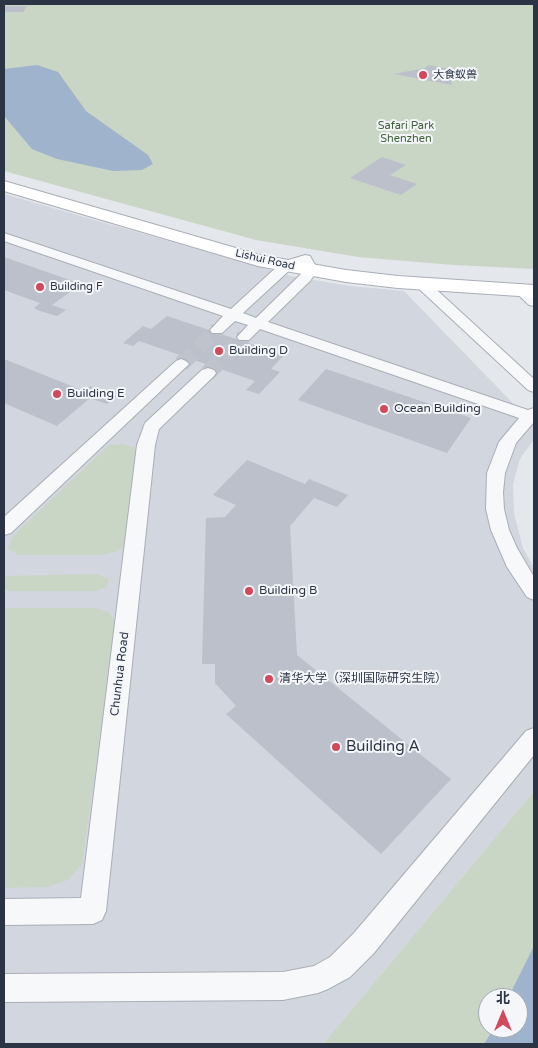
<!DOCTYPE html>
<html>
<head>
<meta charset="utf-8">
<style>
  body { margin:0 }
  #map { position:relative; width:538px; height:1048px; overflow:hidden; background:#e4e7ec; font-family:"Varela Round","Noto Sans SC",sans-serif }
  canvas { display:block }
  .frame { position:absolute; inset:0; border:5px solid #2b3445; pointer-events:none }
  .north { position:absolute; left:478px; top:988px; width:50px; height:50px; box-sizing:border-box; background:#f4f6f9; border:1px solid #a4a8b1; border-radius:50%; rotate:0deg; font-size:14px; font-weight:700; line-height:20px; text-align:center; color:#2b3445 }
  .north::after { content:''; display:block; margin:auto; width:18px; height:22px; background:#d1495b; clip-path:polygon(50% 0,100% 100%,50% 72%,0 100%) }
</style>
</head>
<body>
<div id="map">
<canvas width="538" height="1048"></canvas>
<div class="frame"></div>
<div class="north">北</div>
</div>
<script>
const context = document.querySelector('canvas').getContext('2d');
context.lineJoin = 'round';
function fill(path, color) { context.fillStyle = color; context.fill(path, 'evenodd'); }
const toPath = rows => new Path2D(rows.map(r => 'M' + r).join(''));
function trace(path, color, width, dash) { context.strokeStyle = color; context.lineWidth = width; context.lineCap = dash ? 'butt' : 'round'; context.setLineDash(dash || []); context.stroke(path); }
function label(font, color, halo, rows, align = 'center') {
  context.font = font + ' "Varela Round","Noto Sans SC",sans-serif'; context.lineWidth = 4; context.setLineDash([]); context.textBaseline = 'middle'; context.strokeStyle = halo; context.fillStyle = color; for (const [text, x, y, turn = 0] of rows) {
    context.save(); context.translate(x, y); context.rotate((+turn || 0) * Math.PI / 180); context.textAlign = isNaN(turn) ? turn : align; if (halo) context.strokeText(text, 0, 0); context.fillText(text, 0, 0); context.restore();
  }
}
fill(toPath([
  [4,194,291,276,350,286,404,291,534,425,534,439,520,459,513,484,514,514,523,548,534,568,534,791,323,1044,4,1044]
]), '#d2d6de');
fill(toPath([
  [4,4,534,4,534,269,454,265,358,257,256,240,4,171],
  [122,444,133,447,138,452,126,544,119,551,104,555,19,555,8,549,12,537,109,445],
  [97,574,109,579,107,587,95,591,4,591,4,576],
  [4,608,94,608,109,612,116,622,82,864,68,880,47,887,4,888],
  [534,791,534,1044,323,1044],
  [488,998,518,998,518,1028,488,1028]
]), '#c9d6c5');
fill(toPath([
  [37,65,58,72,86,111,148,155,153,164,142,170,113,171,57,159,32,149,4,116,4,69],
  [534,946,534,1044,484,1044,494,1028,518,1028,518,998,508,998]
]), '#9fb4cc');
fill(toPath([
  [4,6,27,6,23,12,4,12],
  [429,65,454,70,445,76,451,80,452,85,394,74,425,68],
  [382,157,406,165,390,175,417,184,401,195,350,178],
  [4,257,81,284,52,305,66,310,57,316,40,311,34,308,40,303,4,290],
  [167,316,284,355,271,369,280,372,259,394,246,390,255,381,139,341,133,346,123,343,143,326,151,329],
  [4,359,84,391,90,386,117,396,107,404,90,398,57,426,4,403],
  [326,369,471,418,447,453,298,400],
  [247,460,305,484,309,479,348,495,337,507,314,498,290,526,297,655,451,779,381,854,226,714,236,706,215,683,215,664,202,664,206,518,225,517,236,505,213,495]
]), '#bbc0ca');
trace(toPath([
  [181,364,217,330],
  [208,373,244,337]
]), '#bfc3cb', 16, [16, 8]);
const minor = toPath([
  [4,233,231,309,282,262,305,255,310,256,318,270,310,281,268,322,528,410,534,408,534,422,516,443,505,473,503,492,504,509,509,530,517,548,534,577,534,600,527,597,507,567,491,530,486,509,487,473,499,442,519,418,260,329,249,340,239,340,237,337,248,325,235,321,222,333,212,333,210,330,223,316,4,241,4,233],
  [301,265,304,270,300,275,256,318,243,313,292,268,301,265],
  [422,280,427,281,534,379,534,392,528,390,417,287,415,284,422,280],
  [521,287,526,288,534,295,534,306,529,305,514,291,521,287],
  [181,359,186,361,189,364,186,367,11,533,4,535,4,517,176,361,181,359],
  [208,368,214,370,216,373,214,376,159,429,155,445,106,911,102,920,93,924,4,925,4,899,81,898,137,445,145,423,202,370,208,368],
  [534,728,534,755,374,953,350,977,328,989,318,993,283,1000,4,1002,4,974,283,972,314,966,330,957,354,933,526,731,534,728]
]);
const secondary = toPath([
  [4,181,260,255,346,270,398,276,534,285,534,297,398,288,346,282,258,266,4,191,4,181]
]);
trace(minor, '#a9aeb7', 2);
trace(secondary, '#a9aeb7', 2);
fill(minor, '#f7f8fa');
fill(secondary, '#fff');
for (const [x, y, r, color] of [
  [423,75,5,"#d1495b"],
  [40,287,5,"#d1495b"],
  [219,351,5,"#d1495b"],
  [57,394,5,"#d1495b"],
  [384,409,5,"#d1495b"],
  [249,591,5,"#d1495b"],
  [269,679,5,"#d1495b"],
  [336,747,5,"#d1495b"]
]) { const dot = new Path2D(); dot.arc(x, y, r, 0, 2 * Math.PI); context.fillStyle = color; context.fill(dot); trace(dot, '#f4f6f9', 2); }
label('11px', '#2b3445', '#f4f6f9', [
  ["大食蚁兽",433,75],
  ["Building F",50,287]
], 'left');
label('11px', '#3f6138', '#f4f6f9', [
  ["Safari Park",406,126],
  ["Shenzhen",406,139]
]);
label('11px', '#2b3445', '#f4f6f9', [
  ["Lishui Road",265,260,13]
]);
label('12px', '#2b3445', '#f4f6f9', [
  ["Building D",229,351],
  ["Building E",67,394],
  ["Ocean Building",394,409],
  ["Building B",259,591],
  ["清华大学（深圳国际研究生院）",279,679]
], 'left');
label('12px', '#2b3445', '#f4f6f9', [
  ["Chunhua Road",120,674,-83]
]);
label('15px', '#2b3445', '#f4f6f9', [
  ["Building A",346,747]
], 'left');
</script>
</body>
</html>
